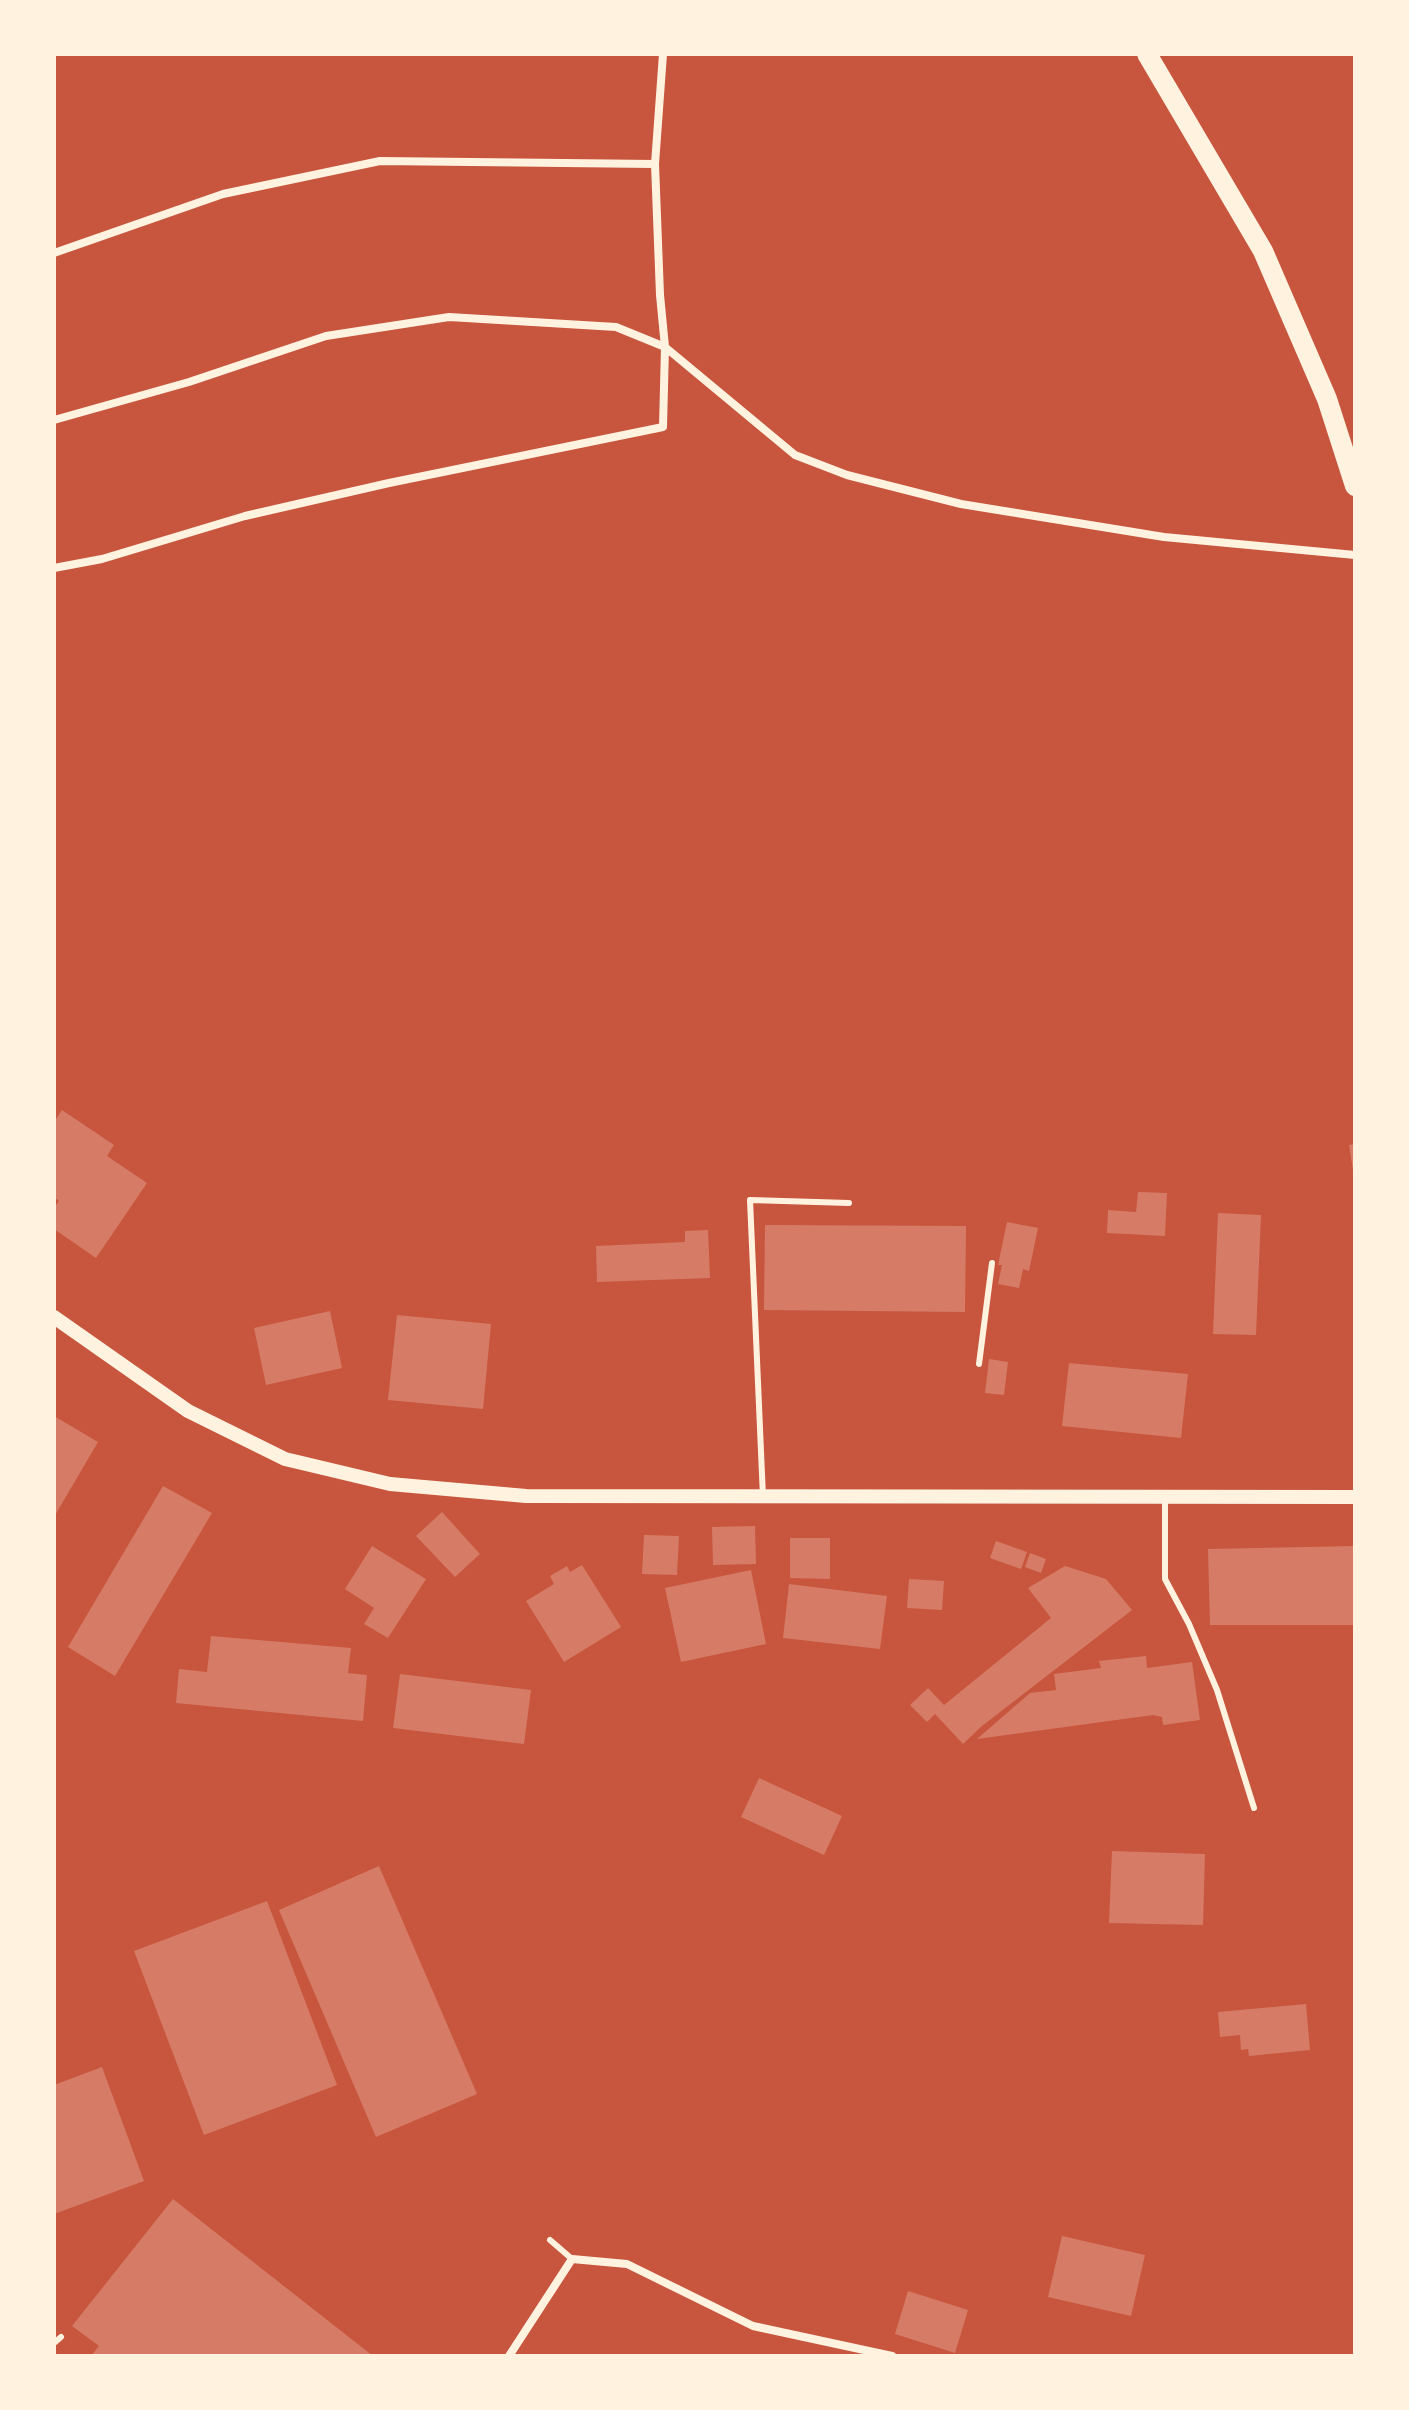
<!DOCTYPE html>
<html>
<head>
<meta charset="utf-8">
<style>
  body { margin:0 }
  #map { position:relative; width:1409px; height:2410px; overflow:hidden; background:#c8553d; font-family:Rubik,sans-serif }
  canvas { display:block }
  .frame { position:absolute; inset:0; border:56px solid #fff3e0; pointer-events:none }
</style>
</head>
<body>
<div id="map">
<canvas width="1409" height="2410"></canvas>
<div class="frame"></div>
</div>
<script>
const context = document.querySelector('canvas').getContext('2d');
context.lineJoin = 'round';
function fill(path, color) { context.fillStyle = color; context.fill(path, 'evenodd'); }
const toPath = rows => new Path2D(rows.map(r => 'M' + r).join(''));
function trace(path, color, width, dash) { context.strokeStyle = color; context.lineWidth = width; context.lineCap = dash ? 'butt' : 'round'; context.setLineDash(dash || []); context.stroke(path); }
fill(toPath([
  [62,1110,114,1145,107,1156,147,1183,96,1258,54,1229,54,1208,59,1201,54,1197,54,1122],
  [1355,1144,1355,1170,1353,1170,1349,1145],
  [1138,1192,1167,1193,1165,1236,1107,1233,1108,1210,1136,1212],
  [1218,1213,1261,1215,1256,1335,1213,1334],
  [1007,1222,1038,1228,1029,1271,1023,1269,1019,1288,998,1284,1002,1265,998,1265],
  [765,1225,966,1226,965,1312,764,1310],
  [708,1230,710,1278,597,1282,596,1246,685,1242,685,1231],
  [330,1311,342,1368,266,1385,254,1328],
  [397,1315,491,1324,483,1409,388,1400],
  [989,1359,1008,1362,1004,1395,985,1393],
  [1069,1363,1188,1374,1181,1438,1062,1426],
  [54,1416,98,1442,54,1517],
  [163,1486,212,1513,115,1676,68,1647],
  [442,1512,480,1554,455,1577,416,1536],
  [755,1526,756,1564,713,1565,712,1527],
  [644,1535,679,1536,677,1575,642,1574],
  [790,1538,830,1538,830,1579,790,1578],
  [996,1541,1027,1552,1021,1569,990,1558],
  [372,1546,426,1579,388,1638,364,1624,374,1608,345,1589],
  [1355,1546,1355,1625,1210,1625,1208,1549],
  [1030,1553,1046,1559,1041,1573,1025,1567],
  [582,1565,621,1627,564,1662,526,1601,554,1584,550,1576,567,1566,570,1572],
  [1065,1566,1106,1579,1132,1610,982,1726,963,1744,935,1714,927,1722,910,1705,928,1688,944,1705,1051,1618,1028,1588],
  [751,1570,766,1644,681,1662,665,1588],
  [909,1579,944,1581,942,1610,907,1608],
  [789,1584,887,1596,880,1649,783,1638],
  [211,1636,351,1648,348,1673,367,1675,363,1721,176,1703,179,1669,207,1672],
  [1146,1656,1147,1668,1192,1662,1200,1720,1163,1725,1162,1717,1153,1715,977,1739,1030,1693,1056,1690,1054,1674,1101,1668,1099,1661],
  [400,1674,531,1690,524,1744,393,1728],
  [759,1778,842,1816,824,1855,741,1817],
  [1112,1851,1205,1854,1203,1925,1109,1923],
  [379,1866,477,2094,376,2137,279,1910],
  [267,1901,337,2085,204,2135,134,1951],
  [1306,2004,1310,2050,1249,2056,1248,2049,1241,2050,1240,2035,1220,2037,1218,2012],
  [102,2067,144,2181,54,2214,54,2085],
  [173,2199,373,2356,91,2356,99,2346,72,2326],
  [1062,2236,1145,2255,1131,2316,1048,2297],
  [908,2291,968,2310,955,2353,895,2334]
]), '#d67c66');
trace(toPath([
  [979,1364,992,1263],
  [763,1497,750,1200,849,1203],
  [1165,1497,1165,1579,1189,1624,1217,1690,1254,1808],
  [550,2240,572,2259],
  [54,2343,61,2337]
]), '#fff3e0', 6);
trace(toPath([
  [54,253,223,194,380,161,655,164],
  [54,420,189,382,326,336,449,317,616,327,665,347,795,455,847,475,961,504,1164,537,1355,555],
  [54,568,102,559,245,516,389,483,663,427,665,347,660,295,655,164,663,54],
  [509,2356,572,2259,627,2264,753,2326,892,2356]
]), '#fff3e0', 8);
trace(toPath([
  [54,1317,188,1411,285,1459,390,1484,526,1496,1355,1497]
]), '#fff3e0', 14);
trace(toPath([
  [1147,54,1263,251,1327,399,1355,486]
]), '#fff3e0', 20);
</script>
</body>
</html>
